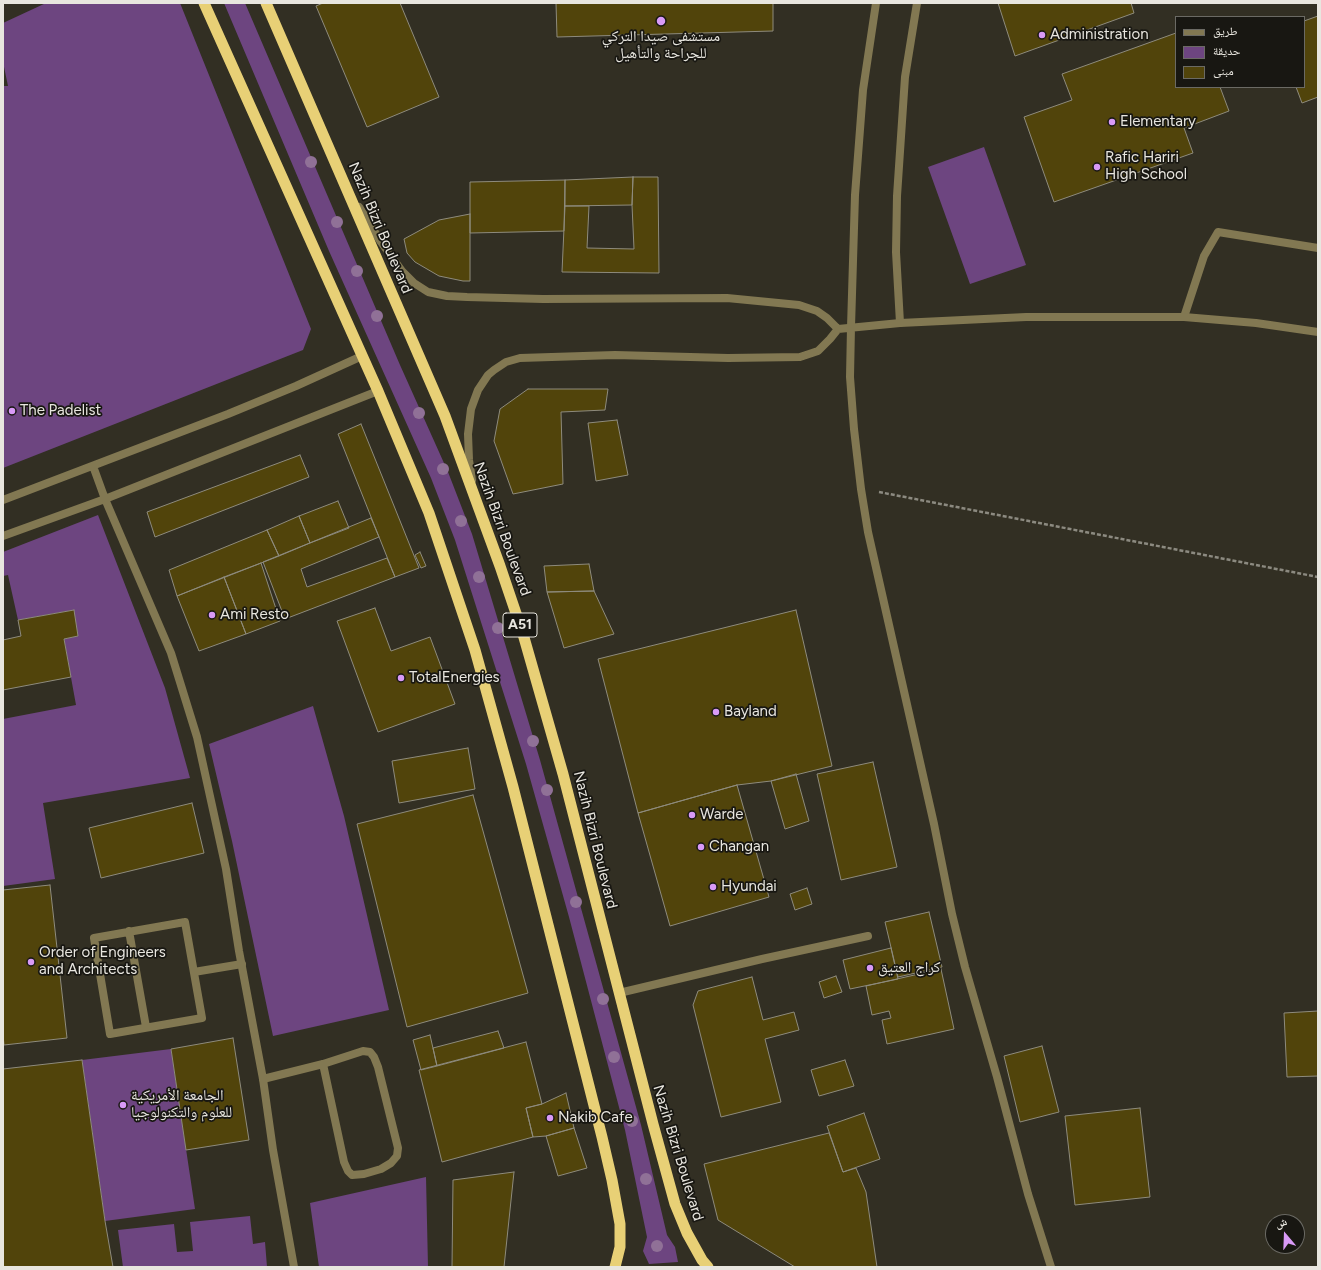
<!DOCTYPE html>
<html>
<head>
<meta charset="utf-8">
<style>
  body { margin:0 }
  #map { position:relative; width:1321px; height:1270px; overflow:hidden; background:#322f23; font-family:Figtree,"Noto Naskh Arabic",sans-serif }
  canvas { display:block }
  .frame { position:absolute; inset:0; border:4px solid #e8e6df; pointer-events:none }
  .legend { position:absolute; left:1175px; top:16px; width:130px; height:72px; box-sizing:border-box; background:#181712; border:1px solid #6b6a64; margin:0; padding:5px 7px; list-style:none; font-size:12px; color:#e8e6df }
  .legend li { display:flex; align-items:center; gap:8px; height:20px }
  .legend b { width:20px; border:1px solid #6b6a64 }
  .north { position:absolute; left:1265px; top:1214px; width:40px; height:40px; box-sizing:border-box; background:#181712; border:1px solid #6b6a64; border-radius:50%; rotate:341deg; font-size:11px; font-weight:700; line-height:16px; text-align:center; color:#e8e6df }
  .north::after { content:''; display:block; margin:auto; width:14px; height:18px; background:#d99af7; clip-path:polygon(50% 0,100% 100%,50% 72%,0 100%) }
</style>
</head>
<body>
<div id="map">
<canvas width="1321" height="1270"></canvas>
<div class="frame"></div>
<ul class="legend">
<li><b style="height:5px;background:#827852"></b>طريق</li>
<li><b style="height:11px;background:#6d4580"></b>حديقة</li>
<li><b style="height:11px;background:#51440b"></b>مبنى</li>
</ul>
<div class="north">ش</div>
</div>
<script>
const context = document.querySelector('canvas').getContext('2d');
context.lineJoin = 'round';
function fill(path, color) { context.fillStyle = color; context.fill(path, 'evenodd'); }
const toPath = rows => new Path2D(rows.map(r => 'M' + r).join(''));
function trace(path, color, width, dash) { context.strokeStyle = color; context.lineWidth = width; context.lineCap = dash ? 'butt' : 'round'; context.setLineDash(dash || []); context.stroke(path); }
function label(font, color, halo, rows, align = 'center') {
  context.font = font + ' Figtree,"Noto Naskh Arabic",sans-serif'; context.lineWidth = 3.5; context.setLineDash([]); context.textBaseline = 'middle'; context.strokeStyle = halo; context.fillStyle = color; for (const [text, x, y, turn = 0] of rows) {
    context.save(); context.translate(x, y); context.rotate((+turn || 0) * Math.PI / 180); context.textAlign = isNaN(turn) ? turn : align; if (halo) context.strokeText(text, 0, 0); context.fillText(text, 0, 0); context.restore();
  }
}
fill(toPath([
  [46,3,180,3,311,329,303,350,3,468,3,86,8,86,3,62,3,23],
  [224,3,245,3,400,365,448,472,472,534,540,760,641,1125,667,1235,675,1247,678,1262,649,1264,643,1251,647,1237,625,1130,569,917,526,764,455,540,431,478,329,251],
  [984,147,1026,265,970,284,928,167],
  [98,515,165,688,190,778,43,803,55,879,3,886,3,719,76,705,64,639,78,636,73,610,18,620,8,575,3,576,3,552],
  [313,706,344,816,389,1010,273,1036,232,841,209,744],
  [171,1049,195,1209,105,1221,82,1060],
  [426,1177,428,1267,319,1267,310,1203],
  [250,1216,253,1244,265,1242,267,1267,123,1267,118,1230,174,1224,177,1252,193,1251,190,1222]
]), '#6d4580');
const building = toPath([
  [323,3,400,3,439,97,367,127,316,6,323,3],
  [556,3,773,3,773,31,557,37,556,3],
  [998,3,1131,3,1134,13,1015,56,998,3],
  [1318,16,1318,97,1302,103,1296,87,1304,87,1304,21,1318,16],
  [1176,33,1176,87,1220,87,1229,111,1184,128,1193,153,1054,202,1024,117,1072,100,1062,74,1176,33],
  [633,177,632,205,565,206,565,180,633,177],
  [633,177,658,177,659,273,562,272,565,206,589,206,587,248,634,249,632,205,633,177],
  [565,180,564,231,470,233,470,182,565,180],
  [470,214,470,281,463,281,439,276,415,262,407,253,404,239,439,220,470,214],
  [528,389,608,389,605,410,561,412,563,484,513,494,494,441,500,409,528,389],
  [617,420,628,475,596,481,588,423,617,420],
  [361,424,419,568,395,577,338,434,361,424],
  [300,455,309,477,155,537,147,512,300,455],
  [338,501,349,528,310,543,299,516,338,501],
  [299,516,310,543,279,556,267,530,299,516],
  [371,518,379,537,301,569,307,587,387,558,395,577,285,619,263,562,371,518],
  [267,530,279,556,177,596,169,570,267,530],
  [420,552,426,566,421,568,415,555,420,552],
  [261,563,280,621,246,634,224,577,261,563],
  [589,564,594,591,547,592,544,566,589,564],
  [224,577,246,634,199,651,177,596,224,577],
  [594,591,614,634,564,648,547,592,594,591],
  [375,608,391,651,430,637,455,704,378,732,337,621,375,608],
  [74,610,78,636,64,639,71,677,3,690,3,640,21,636,18,620,74,610],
  [796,610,832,766,771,781,737,785,638,813,598,659,796,610],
  [468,748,475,789,399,803,392,761,468,748],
  [873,762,897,867,841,880,817,774,873,762],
  [796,774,809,821,785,829,771,781,796,774],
  [737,785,769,897,670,926,638,813,737,785],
  [473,795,528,993,407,1027,357,824,473,795],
  [192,803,204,853,101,878,89,828,192,803],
  [50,885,67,1038,4,1045,3,1035,3,890,50,885],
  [807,888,812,904,795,910,790,894,807,888],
  [929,912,942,967,898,977,885,922,929,912],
  [891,948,898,979,850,989,843,960,891,948],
  [941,969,954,1029,887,1044,882,1020,891,1018,889,1011,872,1015,866,986,941,969],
  [836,976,842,992,824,998,819,982,836,976],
  [752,977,763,1020,794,1012,799,1030,765,1039,781,1102,721,1117,693,1005,698,991,752,977],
  [1318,1011,1318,1076,1287,1077,1284,1013,1318,1011],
  [498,1031,504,1048,437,1066,433,1048,498,1031],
  [430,1035,437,1066,421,1070,413,1040,430,1035],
  [233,1038,249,1140,186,1150,171,1049,233,1038],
  [526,1042,542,1104,526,1108,533,1137,442,1162,419,1070,526,1042],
  [1042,1046,1059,1112,1020,1122,1004,1056,1042,1046],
  [82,1060,105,1221,113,1267,3,1267,3,1069,82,1060],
  [845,1060,854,1086,819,1096,811,1070,845,1060],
  [566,1093,574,1128,546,1136,533,1137,526,1108,542,1104,566,1093],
  [1140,1108,1150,1197,1075,1205,1065,1116,1140,1108],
  [864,1113,880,1159,843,1172,827,1126,864,1113],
  [574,1128,587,1168,558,1176,546,1136,574,1128],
  [829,1133,843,1172,856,1168,866,1192,877,1267,795,1267,718,1220,704,1164,829,1133],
  [514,1172,504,1267,452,1267,453,1180,514,1172]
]);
fill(building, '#51440b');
trace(building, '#8e8b7d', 1);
trace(toPath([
  [879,492,1318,577]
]), '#8c8a80', 2.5, [4, 2]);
trace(toPath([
  [1184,317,1204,256,1218,232,1318,248],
  [900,323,896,252,897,196,905,77,917,3],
  [851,327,855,195,863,90,876,3],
  [185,922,202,1018,110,1034,94,938,185,922],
  [129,931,146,1027],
  [194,972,242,964],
  [263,1079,323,1064,363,1051,370,1052,374,1057,378,1067,398,1148,397,1156,391,1163,381,1169,364,1174,352,1175,348,1171,344,1162,323,1064]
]), '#827852', 8);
trace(toPath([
  [359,207,381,242,402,271,414,283,428,292,447,296,467,297,543,299,727,298,799,305,817,311,827,318,838,329],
  [851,327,850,377,854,429,861,489,868,532,934,824,952,914,965,967,997,1077,1028,1194,1051,1267],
  [93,466,105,499,171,653,197,737,226,869,239,951,263,1079,273,1150,294,1267],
  [472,480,469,460,468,434,471,409,478,390,488,375,494,370,506,362,520,358,615,355,728,358,800,357,818,351,830,339,838,329,900,323,1026,317,1184,317,1256,323,1318,332],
  [3,500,228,414,296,386,362,356],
  [3,536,105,499,378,391],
  [619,993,762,959,868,936]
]), '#827852', 8);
trace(toPath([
  [204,3,378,391,429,513,475,650,513,787,602,1137,612,1180,620,1224,620,1247,615,1267],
  [266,3,445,416,500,566,523,634,563,774,653,1124,675,1204,687,1233,702,1260,708,1267]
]), '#e8d076', 11);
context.fillStyle = '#907197';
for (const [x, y] of [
  [311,162],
  [337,222],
  [357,271],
  [377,316],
  [419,413],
  [443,469],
  [461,521],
  [479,577],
  [498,628],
  [533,741],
  [547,790],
  [576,902],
  [603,999],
  [614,1057],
  [632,1121],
  [646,1179],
  [657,1246]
]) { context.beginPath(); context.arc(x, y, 6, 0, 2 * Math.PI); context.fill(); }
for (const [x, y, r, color] of [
  [661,21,5,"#d99af7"],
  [1042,35,4,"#d99af7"],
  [1112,122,4,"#d99af7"],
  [1097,167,4,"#d99af7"],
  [12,411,4,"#d99af7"],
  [212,615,4,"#d99af7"],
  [401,678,4,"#d99af7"],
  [716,712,4,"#d99af7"],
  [692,815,4,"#d99af7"],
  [701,847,4,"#d99af7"],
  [713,887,4,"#d99af7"],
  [31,962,4,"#d99af7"],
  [870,968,4,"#d99af7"],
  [123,1105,4,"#d99af7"],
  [550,1118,4,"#d99af7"]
]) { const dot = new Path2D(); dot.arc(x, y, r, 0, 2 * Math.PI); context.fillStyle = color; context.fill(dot); trace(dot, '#181712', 1.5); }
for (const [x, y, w] of [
  [520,625,34]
]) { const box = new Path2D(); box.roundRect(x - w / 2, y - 12, w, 24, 3); context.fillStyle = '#181712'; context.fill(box); trace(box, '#e8e6df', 1); }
label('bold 14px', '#e8e6df', null, [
  ["A51",520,625]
]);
label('15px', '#e8e6df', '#181712', [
  ["Administration",1050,35],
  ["مستشفى صيدا التركي",661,37,"center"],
  ["للجراحة والتأهيل",661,54,"center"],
  ["Elementary",1120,122],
  ["Rafic Hariri",1105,158],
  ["High School",1105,175],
  ["The Padelist",20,411],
  ["Ami Resto",220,615],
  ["TotalEnergies",409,678],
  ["Bayland",724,712],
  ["Warde",700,815],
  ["Changan",709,847],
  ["Hyundai",721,887],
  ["Order of Engineers",39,953],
  ["and Architects",39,970],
  ["كراج العتيق",878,968],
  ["الجامعة الأمريكية",131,1096],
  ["للعلوم والتكنولوجيا",131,1113],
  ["Nakib Cafe",558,1118]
], 'left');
label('15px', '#e8e6df', '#181712', [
  ["Nazih Bizri Boulevard",380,228,67],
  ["Nazih Bizri Boulevard",502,529,70],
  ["Nazih Bizri Boulevard",595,840,76],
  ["Nazih Bizri Boulevard",678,1153,73]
]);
</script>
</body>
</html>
